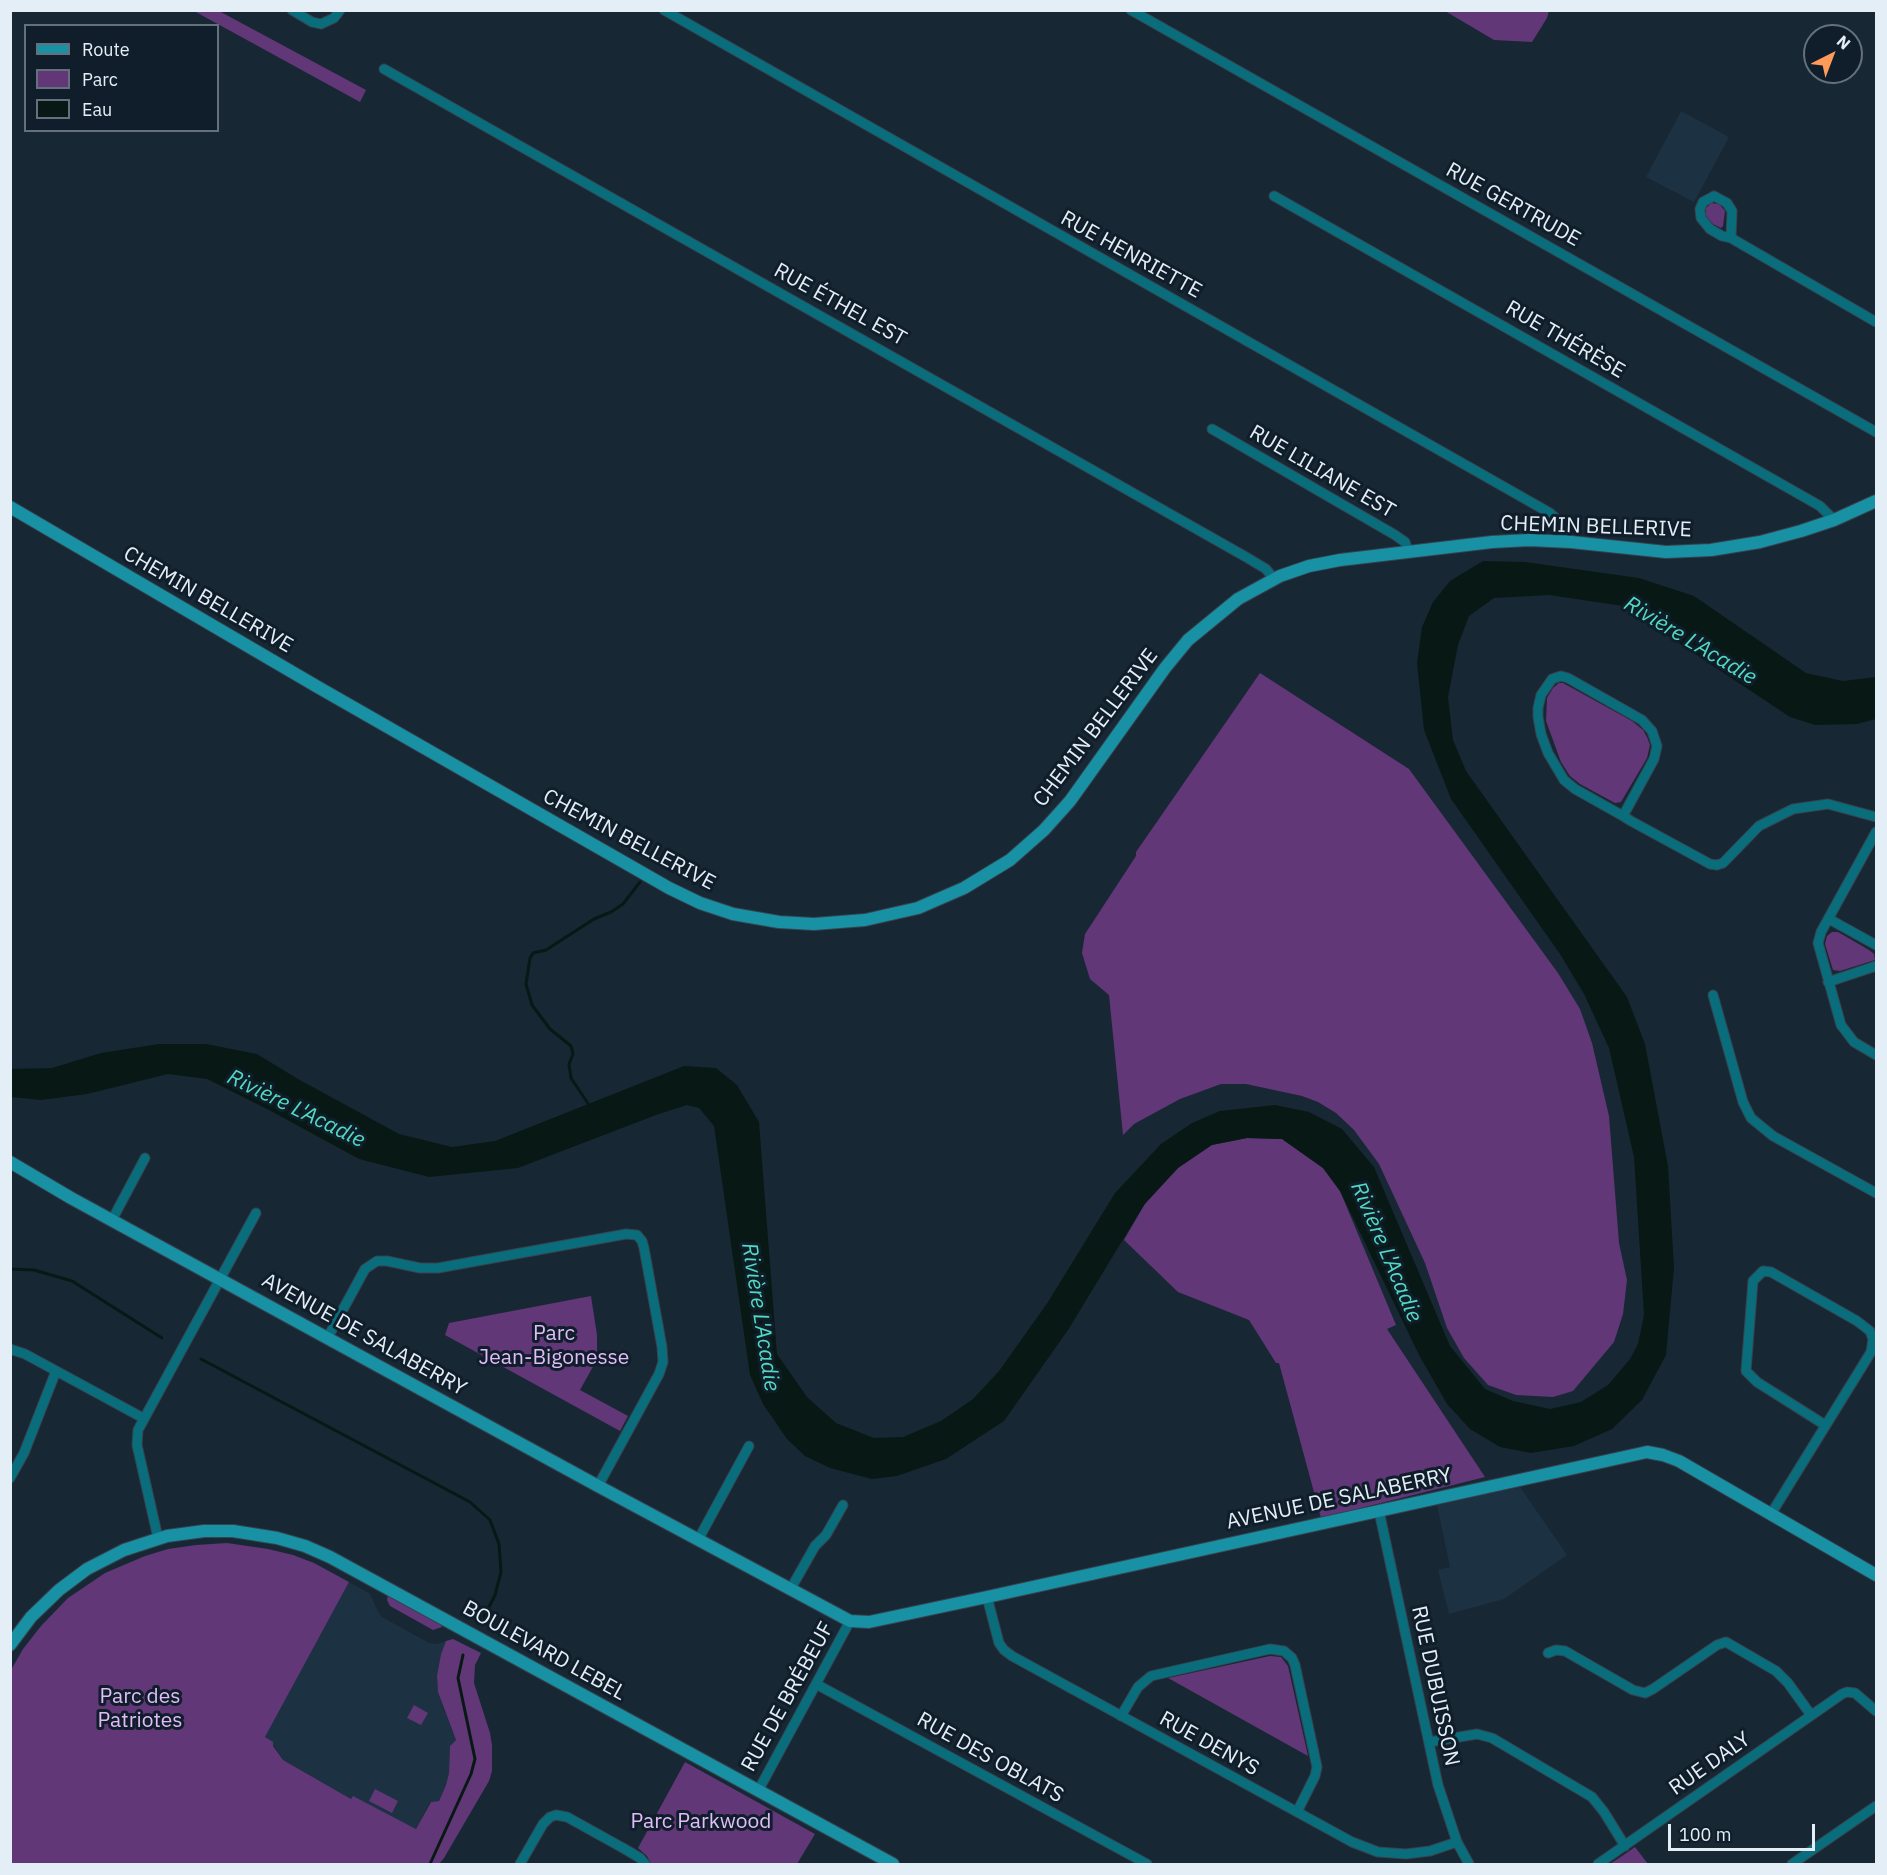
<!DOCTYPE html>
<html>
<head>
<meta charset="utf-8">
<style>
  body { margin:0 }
  #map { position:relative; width:1887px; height:1875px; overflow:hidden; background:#182734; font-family:"IBM Plex Sans",sans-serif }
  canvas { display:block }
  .frame { position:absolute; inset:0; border:12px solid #e4eef7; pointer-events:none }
  .legend { position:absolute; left:24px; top:24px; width:195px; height:108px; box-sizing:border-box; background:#0f1e2a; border:2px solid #64717c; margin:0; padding:8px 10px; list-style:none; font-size:18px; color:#e4eef7 }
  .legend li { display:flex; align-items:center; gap:12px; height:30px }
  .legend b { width:30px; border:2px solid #64717c }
  .north { position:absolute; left:1803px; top:24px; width:60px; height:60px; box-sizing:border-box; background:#0f1e2a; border:2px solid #64717c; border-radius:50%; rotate:42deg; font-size:16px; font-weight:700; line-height:24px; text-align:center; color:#e4eef7 }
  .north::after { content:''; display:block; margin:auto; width:21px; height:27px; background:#fe9b59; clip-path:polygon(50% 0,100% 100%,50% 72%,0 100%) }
  .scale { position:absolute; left:1668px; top:1824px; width:147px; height:27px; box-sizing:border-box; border:3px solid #e4eef7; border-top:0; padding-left:8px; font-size:18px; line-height:21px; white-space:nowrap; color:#e4eef7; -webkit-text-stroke:4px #0f1e2a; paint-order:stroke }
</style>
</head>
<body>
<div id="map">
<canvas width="1887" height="1875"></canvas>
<div class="frame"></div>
<ul class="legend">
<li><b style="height:8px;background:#1891a4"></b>Route</li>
<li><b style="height:16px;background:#613778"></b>Parc</li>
<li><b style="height:16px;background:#081915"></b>Eau</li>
</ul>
<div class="north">N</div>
<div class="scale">100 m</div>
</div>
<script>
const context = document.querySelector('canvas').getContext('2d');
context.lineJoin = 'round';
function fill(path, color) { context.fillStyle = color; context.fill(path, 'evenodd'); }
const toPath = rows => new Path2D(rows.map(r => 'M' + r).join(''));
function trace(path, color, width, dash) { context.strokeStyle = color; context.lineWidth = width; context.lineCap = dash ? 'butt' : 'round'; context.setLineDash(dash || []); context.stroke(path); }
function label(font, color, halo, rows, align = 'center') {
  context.font = font + ' "IBM Plex Sans",sans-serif'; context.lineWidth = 6; context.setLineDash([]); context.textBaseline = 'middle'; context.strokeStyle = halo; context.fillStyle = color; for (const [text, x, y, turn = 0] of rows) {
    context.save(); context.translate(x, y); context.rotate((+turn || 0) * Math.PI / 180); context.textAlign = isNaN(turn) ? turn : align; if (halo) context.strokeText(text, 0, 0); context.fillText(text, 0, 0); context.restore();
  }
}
fill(toPath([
  [1681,111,1729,137,1694,202,1646,177],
  [1520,1487,1567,1555,1504,1599,1449,1614,1438,1570,1450,1567,1437,1505],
  [349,1582,370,1594,378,1612,382,1617,429,1643,437,1644,446,1641,441,1654,437,1683,443,1707,456,1740,450,1746,449,1773,446,1785,439,1801,430,1802,416,1829,353,1797,351,1799,283,1760,272,1743,265,1737]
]), '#1c3142');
fill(toPath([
  [194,11,219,11,366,90,360,102],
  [1445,11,1549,11,1547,18,1532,42,1494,40],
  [1711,203,1719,204,1725,211,1723,226,1721,228,1713,224,1706,216,1706,208],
  [1260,673,1409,769,1558,973,1580,1009,1592,1043,1609,1116,1619,1243,1627,1280,1623,1314,1614,1342,1573,1391,1553,1397,1516,1395,1488,1385,1464,1358,1447,1328,1425,1263,1379,1164,1354,1130,1336,1113,1318,1102,1302,1096,1246,1084,1221,1084,1180,1099,1134,1124,1123,1135,1109,995,1090,979,1082,953,1085,934,1136,856,1136,852],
  [1559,683,1563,683,1632,721,1643,730,1647,737,1650,745,1647,758,1621,802,1615,803,1580,784,1570,776,1561,762,1546,721,1547,698,1553,688],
  [1832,932,1838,932,1869,950,1874,954,1875,960,1840,971,1833,970,1825,944,1827,936],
  [1247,1138,1282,1139,1323,1168,1340,1191,1396,1325,1387,1329,1485,1477,1321,1518,1279,1363,1276,1363,1249,1320,1178,1292,1124,1240,1146,1202,1178,1168,1211,1145],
  [591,1296,597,1335,597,1353,595,1363,580,1390,628,1416,620,1431,445,1335,449,1323],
  [227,1543,268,1549,293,1555,314,1563,349,1582,265,1737,273,1742,273,1746,283,1760,351,1799,353,1796,416,1829,431,1802,439,1801,446,1785,449,1773,450,1746,456,1740,438,1692,437,1676,441,1654,446,1641,453,1639,481,1653,475,1665,474,1683,490,1733,492,1745,492,1771,489,1781,444,1858,439,1864,11,1864,11,1670,23,1649,41,1626,68,1598,105,1573,145,1556,168,1549,196,1545],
  [388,1594,440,1623,442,1627,433,1630,390,1606,387,1600],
  [1270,1656,1281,1657,1288,1666,1308,1756,1168,1678],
  [414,1705,428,1713,421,1725,407,1718],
  [685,1762,815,1834,797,1864,651,1864,647,1856,638,1848],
  [375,1789,398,1801,392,1813,369,1801],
  [1635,1847,1648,1864,1610,1864,1625,1854]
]), '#613778');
fill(toPath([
  [1483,561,1525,562,1639,578,1694,596,1806,673,1843,681,1876,677,1876,719,1857,724,1815,725,1790,717,1623,606,1549,595,1494,598,1469,616,1458,645,1448,697,1453,740,1466,771,1627,997,1645,1044,1668,1166,1674,1268,1666,1355,1642,1400,1612,1429,1574,1446,1531,1453,1500,1447,1470,1429,1447,1404,1419,1355,1340,1191,1323,1168,1282,1139,1247,1138,1212,1145,1178,1168,1144,1205,1068,1330,1004,1421,946,1459,897,1476,872,1479,830,1468,805,1456,787,1439,763,1404,750,1375,714,1126,699,1108,687,1105,656,1115,518,1168,429,1177,359,1159,269,1110,207,1079,168,1074,87,1094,41,1100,11,1097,11,1069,52,1068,101,1053,159,1044,206,1044,257,1054,298,1079,399,1134,452,1147,495,1141,684,1066,716,1068,737,1085,759,1122,777,1354,807,1397,836,1423,874,1438,903,1437,941,1421,973,1399,999,1371,1048,1302,1115,1193,1161,1144,1192,1123,1220,1111,1275,1105,1309,1112,1342,1129,1374,1167,1450,1346,1485,1389,1513,1401,1550,1409,1581,1402,1608,1385,1630,1359,1638,1344,1644,1315,1634,1157,1609,1048,1584,994,1560,954,1451,799,1424,730,1417,663,1422,627,1433,602,1450,581]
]), '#081915');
trace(toPath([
  [589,1105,571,1078,569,1064,573,1054,571,1046,550,1029,532,1005,526,984,530,958,533,953,546,950,594,919,611,912,623,904,640,882],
  [10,1269,34,1270,72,1281,162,1338],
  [201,1359,470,1502,490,1520,499,1544,501,1572,495,1595,484,1617],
  [430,1864,471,1774,475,1759,458,1678,463,1655]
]), '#081915', 3);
const street = toPath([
  [292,10,312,22,321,24,334,18,340,10],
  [664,10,1550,513,1562,524,1563,542],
  [1131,10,1876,432],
  [384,69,1246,557,1266,569,1274,579],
  [1274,196,1820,506,1834,520],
  [1714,196,1727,203,1732,211,1731,238,1722,236,1710,229,1701,218,1700,209,1703,202,1714,196],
  [1731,238,1876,322],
  [1212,429,1395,535,1405,542,1408,551],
  [1623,816,1654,759,1657,746,1652,731,1642,720,1568,678,1561,676,1552,679,1541,695,1538,708,1538,717,1541,734,1548,753,1564,780,1575,789,1623,816,1631,821,1710,864,1717,865,1723,863,1759,826,1793,809,1828,804,1876,817],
  [1876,832,1821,932,1818,943,1841,1025,1854,1042,1876,1055],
  [1829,919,1876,945],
  [1828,982,1876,966],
  [1713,995,1743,1102,1751,1118,1773,1136,1876,1193],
  [112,1220,145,1158],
  [328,1337,365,1269,377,1261,387,1261,420,1268,438,1268,626,1234,637,1235,642,1241,644,1248,662,1347,663,1362,659,1374,598,1486],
  [10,1349,25,1354,143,1418],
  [10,1478,24,1453,56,1371],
  [1379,1511,1438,1785,1457,1842,1469,1864],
  [1771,1514,1871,1352,1873,1339,1870,1331,1857,1321,1771,1272,1763,1271,1753,1281,1746,1371,1757,1382,1825,1425],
  [158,1538,137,1445,138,1430,256,1213],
  [698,1540,749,1446],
  [790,1590,815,1546,826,1535,843,1505],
  [987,1597,999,1643,1004,1650,1012,1656,1352,1842,1378,1852,1406,1854,1430,1851,1457,1842],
  [1548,1653,1556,1650,1565,1651,1633,1690,1645,1693,1653,1689,1717,1645,1726,1642,1776,1671,1788,1683,1811,1715],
  [816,1684,1147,1864],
  [1121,1716,1138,1687,1151,1676,1270,1649,1284,1651,1292,1658,1295,1665,1317,1767,1315,1776,1297,1812],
  [1429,1742,1477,1734,1492,1738,1592,1797,1604,1812,1625,1846],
  [758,1791,850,1621],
  [520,1864,543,1824,550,1817,556,1815,567,1817,623,1848,640,1858,645,1864],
  [1598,1864,1842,1694,1847,1692,1855,1693,1876,1711],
  [1792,1864,1876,1806]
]);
const secondary = toPath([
  [10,507,316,686,669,888,700,903,733,914,779,922,814,924,865,920,918,908,964,888,1010,860,1044,830,1070,801,1165,668,1188,640,1238,599,1280,576,1309,566,1340,560,1492,542,1529,540,1571,542,1666,552,1711,550,1760,542,1801,531,1834,520,1876,501],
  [10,1162,71,1198,598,1486,850,1621,869,1622,987,1597,1647,1452,1663,1455,1679,1461,1876,1575],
  [10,1645,31,1617,59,1590,87,1569,124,1550,167,1536,204,1531,233,1531,277,1538,305,1546,330,1557,893,1864]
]);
trace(street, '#35434f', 11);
trace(secondary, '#35434f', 14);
trace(street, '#096d7c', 9);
trace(secondary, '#1891a4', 12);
label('21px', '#e4eef7', '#0f1e2a', [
  ["RUE GERTRUDE",1513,205,29],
  ["RUE HENRIETTE",1131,255,29],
  ["RUE ÉTHEL EST",840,305,29],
  ["RUE THÉRÈSE",1565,340,30],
  ["RUE LILIANE EST",1322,472,30],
  ["CHEMIN BELLERIVE",1596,527,2],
  ["CHEMIN BELLERIVE",208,600,30],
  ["CHEMIN BELLERIVE",1096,728,-53],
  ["CHEMIN BELLERIVE",629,840,28],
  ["AVENUE DE SALABERRY",364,1335,29],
  ["AVENUE DE SALABERRY",1339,1499,-12],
  ["BOULEVARD LEBEL",544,1651,29],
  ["RUE DUBUISSON",1435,1686,78],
  ["RUE DE BRÉBEUF",788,1697,-61],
  ["RUE DENYS",1209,1744,29],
  ["RUE DES OBLATS",990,1758,29],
  ["RUE DALY",1710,1764,-35]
]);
label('21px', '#e1bcf9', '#0f1e2a', [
  ["Parc",554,1334],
  ["Jean-Bigonesse",554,1358],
  ["Parc des",140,1697],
  ["Patriotes",140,1721],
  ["Parc Parkwood",701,1822]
]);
label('italic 22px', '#52dac0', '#0f1e2a', [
  ["Rivière L'Acadie",1690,641,31],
  ["Rivière L'Acadie",296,1109,26],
  ["Rivière L'Acadie",1386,1252,67],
  ["Rivière L'Acadie",760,1317,81]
]);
</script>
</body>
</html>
